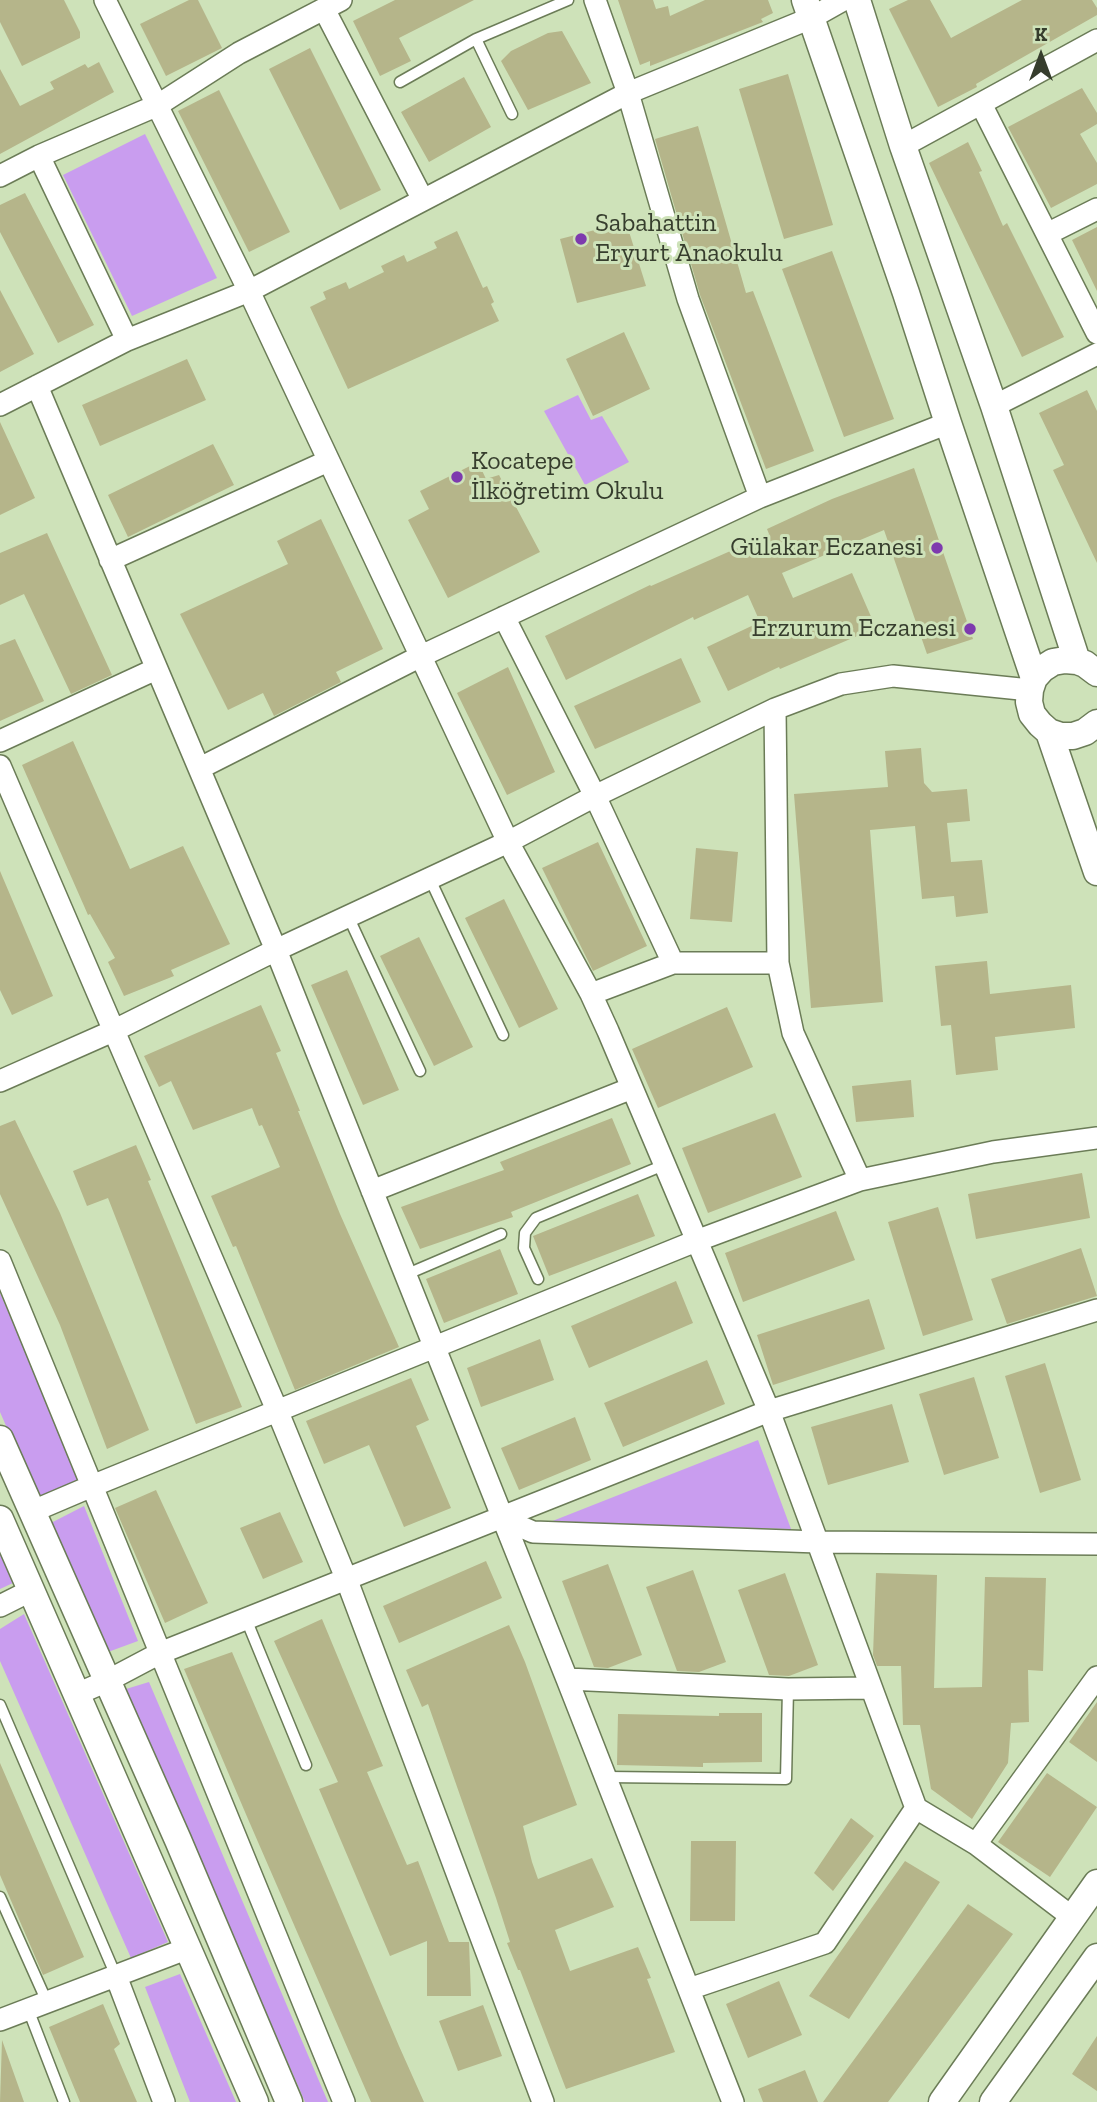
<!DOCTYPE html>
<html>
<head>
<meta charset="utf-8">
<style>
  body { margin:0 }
  #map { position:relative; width:1097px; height:2102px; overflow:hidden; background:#cee2b9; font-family:"Zilla Slab",serif }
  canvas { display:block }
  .north { position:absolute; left:1006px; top:21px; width:70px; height:70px; -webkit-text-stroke:5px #cee2b9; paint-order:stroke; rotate:0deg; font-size:19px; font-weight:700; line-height:28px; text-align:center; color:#363d2d }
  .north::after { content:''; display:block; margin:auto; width:24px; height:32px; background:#363d2d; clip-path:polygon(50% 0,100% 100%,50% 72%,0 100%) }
</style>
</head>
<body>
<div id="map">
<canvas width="1097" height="2102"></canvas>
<div class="north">K</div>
</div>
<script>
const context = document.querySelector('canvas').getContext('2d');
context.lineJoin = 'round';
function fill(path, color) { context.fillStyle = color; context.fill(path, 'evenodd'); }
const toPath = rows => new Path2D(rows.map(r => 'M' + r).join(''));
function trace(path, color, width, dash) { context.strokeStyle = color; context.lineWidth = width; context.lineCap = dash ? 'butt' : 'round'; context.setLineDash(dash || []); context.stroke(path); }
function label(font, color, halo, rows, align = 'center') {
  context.font = font + ' "Zilla Slab",serif'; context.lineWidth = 6; context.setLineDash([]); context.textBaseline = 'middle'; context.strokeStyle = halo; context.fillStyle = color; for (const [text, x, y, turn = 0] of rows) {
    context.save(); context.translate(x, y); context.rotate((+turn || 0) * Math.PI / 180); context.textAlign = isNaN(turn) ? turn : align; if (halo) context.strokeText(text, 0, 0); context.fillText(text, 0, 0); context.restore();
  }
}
fill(toPath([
  [145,134,217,278,132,316,63,175],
  [578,395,591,420,602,416,629,462,585,485,544,411],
  [0,1293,82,1480,38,1499,0,1412],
  [758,1440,791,1529,550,1522],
  [84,1506,138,1641,108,1652,49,1524],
  [0,1553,13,1583,0,1589],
  [24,1614,168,1942,131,1958,0,1661,0,1629],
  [149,1682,328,2102,305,2102,126,1689],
  [180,1974,236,2102,190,2102,145,1987]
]), '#c99def');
fill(toPath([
  [0,0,64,0,80,32,80,38,22,66,0,22],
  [189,0,198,0,222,48,166,76,140,24],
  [395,0,474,0,399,38,411,61,380,76,353,21],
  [618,0,653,0,656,9,668,6,670,16,705,0,768,0,773,13,761,19,763,22,650,66,650,61,640,65],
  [908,0,930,0,951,38,1022,0,1092,0,1097,8,1097,15,976,84,977,87,938,107,889,9],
  [562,31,591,83,528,110,501,61,511,51,548,33],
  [310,48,381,190,340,210,269,69],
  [99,62,114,92,0,154,0,69,20,106,54,89,50,82,85,64,88,68],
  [788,74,833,225,784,239,739,89],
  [464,77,491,127,429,162,401,112],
  [1082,88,1097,113,1097,124,1080,134,1097,163,1097,184,1051,208,1008,127],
  [219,90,290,232,249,252,178,111],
  [698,126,746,293,753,291,814,451,766,469,700,295,655,139],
  [968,142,982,171,979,172,1003,226,1007,223,1064,337,1022,357,929,163],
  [25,193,94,325,58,343,0,232,0,205],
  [626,222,646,286,577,303,560,239],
  [1097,227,1097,291,1072,240],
  [457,231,483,288,487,286,494,302,491,304,499,321,348,389,310,307,326,299,323,292,346,282,349,289,384,272,381,266,404,255,407,262,437,248,434,242],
  [832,251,894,419,844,437,782,269],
  [0,290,34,354,0,372],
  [624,332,650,389,593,416,566,359],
  [187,359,206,400,100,446,82,405],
  [1087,390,1097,411,1097,563,1053,470,1064,465,1039,413],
  [0,422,35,498,0,515],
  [213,444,234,485,128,537,108,495],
  [478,462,486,479,499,475,540,552,448,598,408,520,429,509,420,491],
  [914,468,973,639,927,654,884,530,782,573,793,598,852,573,876,628,780,669,779,667,728,691,707,647,760,622,748,595,694,620,693,617,566,680,545,636,650,585,651,586,769,534,767,529,832,499],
  [321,519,383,649,336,672,341,682,274,716,263,693,228,710,180,614,288,564,277,541],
  [47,533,112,675,71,694,24,594,0,605,0,553],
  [15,639,44,701,0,721,0,645],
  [681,658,701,702,595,749,574,706],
  [508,667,555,772,507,795,457,693],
  [73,741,130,869,183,846,230,944,171,970,174,976,124,996,108,962,115,958,90,914,88,915,22,765],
  [921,748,924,783,932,792,967,789,970,821,947,823,951,862,982,860,988,913,956,917,954,896,922,899,915,826,870,830,883,1002,811,1008,794,794,888,787,885,751],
  [598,842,647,946,593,971,542,868],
  [696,848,738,852,732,922,690,919],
  [0,871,53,996,12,1015,0,990],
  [504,899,558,1009,519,1028,465,918],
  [419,937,473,1047,434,1066,380,956],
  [987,961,990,994,1071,985,1075,1028,995,1037,998,1070,956,1075,951,1025,941,1026,935,966],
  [347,970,399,1090,363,1105,311,985],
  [261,1005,281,1051,276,1053,300,1111,298,1111,340,1214,399,1347,295,1390,236,1246,233,1247,211,1196,280,1167,262,1125,259,1126,252,1108,193,1130,171,1081,159,1087,144,1056],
  [727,1007,753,1067,658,1108,632,1049],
  [911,1080,914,1117,856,1122,852,1086],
  [775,1113,802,1177,708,1213,682,1148],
  [612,1118,631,1164,511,1212,513,1217,420,1249,401,1207,504,1170,500,1162],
  [15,1120,60,1213,149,1430,107,1449,60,1325,0,1194,0,1126],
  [136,1145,151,1180,148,1181,242,1407,196,1424,108,1198,87,1206,73,1171],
  [1082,1173,1090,1218,976,1239,968,1194],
  [638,1194,655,1236,549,1276,533,1236],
  [938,1207,973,1320,923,1336,888,1222],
  [836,1211,855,1260,743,1302,725,1253],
  [1081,1248,1097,1296,1007,1324,991,1279],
  [500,1249,518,1294,444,1323,426,1279],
  [676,1281,693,1323,589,1368,571,1326],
  [869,1299,885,1349,773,1385,757,1335],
  [540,1339,554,1380,481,1407,467,1368],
  [707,1360,725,1404,623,1447,604,1403],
  [1045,1363,1081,1480,1040,1493,1005,1376],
  [974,1377,999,1458,944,1475,919,1394],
  [411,1378,429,1420,416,1426,451,1508,404,1527,369,1445,324,1464,306,1421],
  [892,1404,909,1462,828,1485,811,1427],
  [575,1417,591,1460,519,1490,501,1448],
  [156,1490,208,1603,165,1623,115,1508],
  [280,1512,303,1562,263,1579,240,1528],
  [486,1561,502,1598,399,1643,383,1606],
  [608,1564,642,1655,608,1668,594,1667,562,1581],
  [693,1570,726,1662,699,1672,677,1671,646,1587],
  [785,1573,818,1665,789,1676,769,1675,738,1590],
  [876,1573,937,1575,934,1688,982,1687,985,1577,1046,1578,1043,1671,1028,1670,1029,1722,1011,1723,1008,1763,972,1819,931,1789,920,1725,903,1725,901,1666,877,1666,873,1655],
  [322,1619,383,1766,367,1772,407,1865,418,1861,449,1942,469,1942,471,1996,427,1996,427,1941,390,1956,319,1789,338,1782,274,1641],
  [509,1625,525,1662,577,1805,523,1826,532,1862,538,1879,592,1858,614,1907,555,1930,570,1971,638,1947,651,1978,647,1979,675,2052,566,2089,520,1970,518,1970,507,1943,510,1942,496,1898,428,1704,422,1707,406,1670],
  [232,1652,399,2046,424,2102,371,2102,248,1819,184,1669],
  [1097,1702,1097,1762,1069,1742],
  [719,1713,762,1713,762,1762,703,1763,703,1767,617,1765,618,1714,719,1716],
  [0,1763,84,1957,43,1975,0,1875],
  [1047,1773,1097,1807,1050,1877,998,1842],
  [851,1818,874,1836,833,1891,814,1873],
  [691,1841,736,1841,735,1921,690,1921],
  [905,1861,940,1882,849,2019,809,1996],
  [968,1904,1013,1934,888,2102,823,2102],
  [779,1981,802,2035,748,2058,726,2004],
  [103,2004,120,2044,114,2049,137,2102,80,2102,49,2027],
  [483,2005,502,2056,458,2071,439,2021],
  [1097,2036,1097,2091,1072,2074],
  [2,2040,24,2102,0,2102],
  [805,2070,818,2102,763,2102,758,2089]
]), '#b5b58a');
const service = toPath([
  [476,39,512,114],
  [400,82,476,39,568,0],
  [429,877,503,1035],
  [348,916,420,1071],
  [405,1275,501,1234],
  [538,1279,524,1248,525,1233,536,1218,664,1165],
  [246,1619,306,1765],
  [0,1705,116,1976],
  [606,1777,786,1779,788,1689],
  [0,1897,47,2002],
  [28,2009,64,2102]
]);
const minor = toPath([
  [105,0,249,291,508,842,591,994,608,1031,769,1411,916,1808,976,1844,1072,1917],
  [595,0,628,93,688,299,760,497],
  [324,9,423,200],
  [981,104,1097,333],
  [903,146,1097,40],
  [39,156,127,340],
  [0,176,39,156,158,105,239,53,341,0],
  [1047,234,1097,209],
  [37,386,276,950,567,1679,733,2102],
  [0,405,127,340,249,291,628,93,811,18,843,0],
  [994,406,1097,354],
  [110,560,328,461],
  [504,617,595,796,673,963,778,963],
  [775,709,778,963,793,1033,860,1180],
  [0,741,156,669],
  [0,766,277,1410,346,1578,543,2102],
  [200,768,419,657,760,497,948,423],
  [591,994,673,963],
  [0,1081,113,1031,276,950,508,842,595,796,775,709,841,684,893,676,1030,690],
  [372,1191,632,1088],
  [0,1261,344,2102],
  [31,1512,92,1486,696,1241,860,1180,993,1152,1097,1138],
  [501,1518,533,1532,818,1542,1097,1544],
  [0,1606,30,1591],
  [567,1679,788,1689,871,1688],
  [77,1694,107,1681,160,1653,769,1411,1097,1310],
  [976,1844,1097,1677],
  [116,1976,164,2102],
  [689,1989,825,1943,916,1808],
  [0,2020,186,1949]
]);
const tertiary = toPath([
  [805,0,906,293,948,423,1034,678],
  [857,0,903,146,994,406,1077,661],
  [1097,673,1085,664,1077,661,1065,660,1053,662,1042,669,1034,678,1030,690,1029,702,1032,714,1040,724,1049,732,1061,736,1073,736,1085,732,1097,723],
  [1049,732,1097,872],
  [0,1439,178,1840,289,2102],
  [0,1519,255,2102],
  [942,2102,1097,1883],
  [993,2102,1097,1957]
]);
trace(service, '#6b7c57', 13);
trace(minor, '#6b7c57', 24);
trace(tertiary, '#6b7c57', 29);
trace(service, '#fff', 10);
trace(minor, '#fff', 21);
trace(tertiary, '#fff', 26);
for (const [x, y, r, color] of [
  [581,239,7,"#7e3aae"],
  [457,477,7,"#7e3aae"],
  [937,548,7,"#7e3aae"],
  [970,629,7,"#7e3aae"]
]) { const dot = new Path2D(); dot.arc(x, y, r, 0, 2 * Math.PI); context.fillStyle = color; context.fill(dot); trace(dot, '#cee2b9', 2.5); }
label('26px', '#363d2d', '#cee2b9', [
  ["Sabahattin",595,224],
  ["Eryurt Anaokulu",595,254],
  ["Kocatepe",471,462],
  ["İlköğretim Okulu",471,492],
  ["Gülakar Eczanesi",923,548,"right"],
  ["Erzurum Eczanesi",956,629,"right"]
], 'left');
</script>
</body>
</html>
